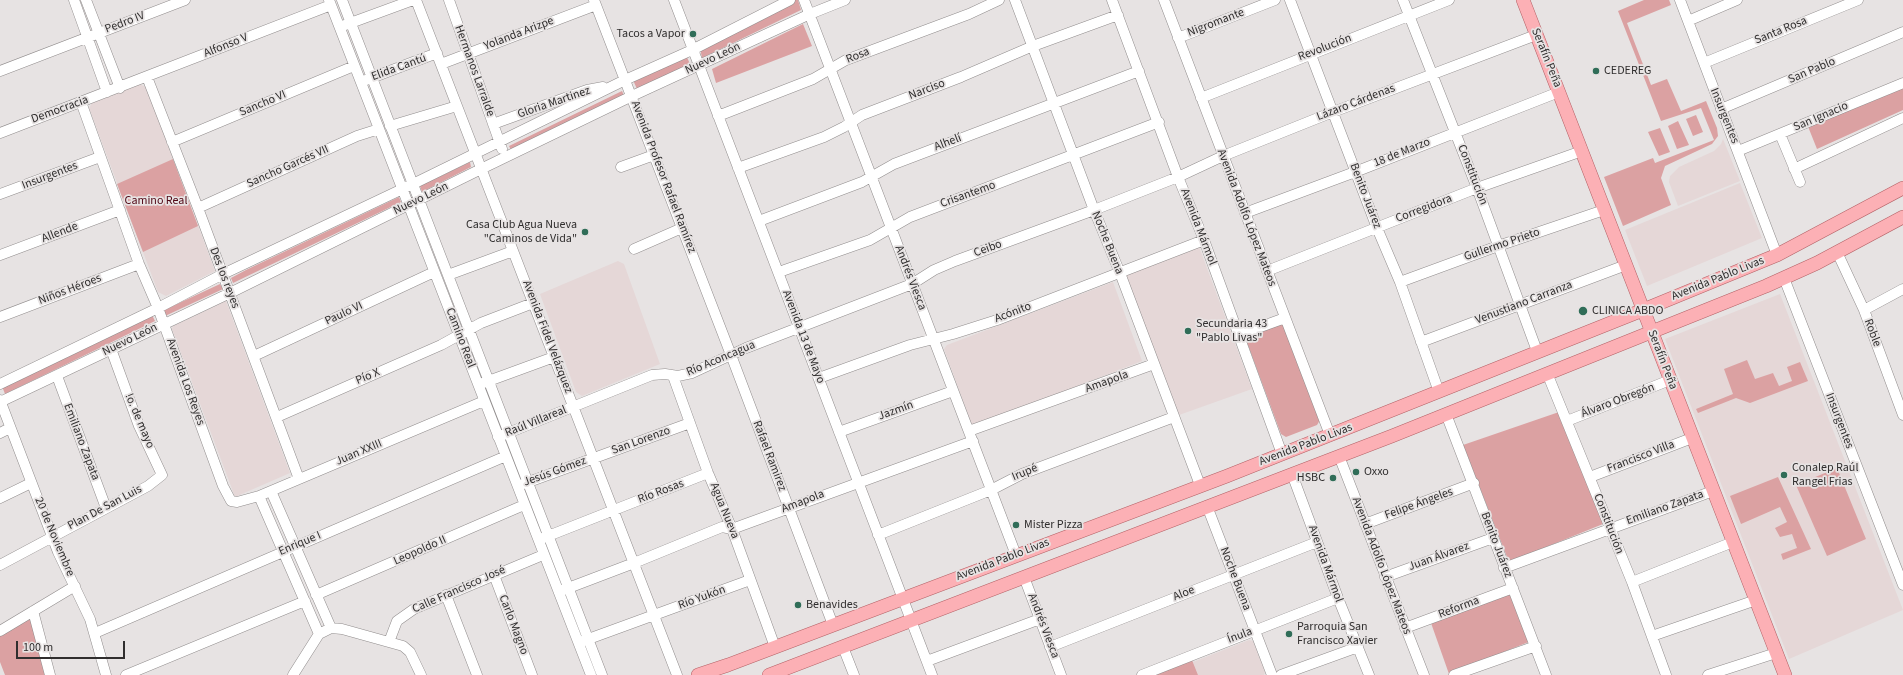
<!DOCTYPE html>
<html>
<head>
<meta charset="utf-8">
<style>
  body { margin:0 }
  #map { position:relative; width:1903px; height:675px; overflow:hidden; background:#e7e3e3; font-family:"Source Sans 3",sans-serif }
  canvas { display:block }
  .scale { position:absolute; left:16px; top:641px; width:109px; height:18px; box-sizing:border-box; border:2px solid #302e2e; border-top:0; padding-left:5px; font-size:12px; line-height:14px; white-space:nowrap; color:#302e2e; -webkit-text-stroke:3px #e7e3e3; paint-order:stroke }
</style>
</head>
<body>
<div id="map">
<canvas width="1903" height="675"></canvas>
<div class="scale">100 m</div>
</div>
<script>
const context = document.querySelector('canvas').getContext('2d');
context.lineJoin = 'round';
function fill(path, color) { context.fillStyle = color; context.fill(path, 'evenodd'); }
const toPath = rows => new Path2D(rows.map(r => 'M' + r).join(''));
function trace(path, color, width, dash) { context.strokeStyle = color; context.lineWidth = width; context.lineCap = dash ? 'butt' : 'round'; context.setLineDash(dash || []); context.stroke(path); }
function label(font, color, halo, rows, align = 'center') {
  context.font = font + ' "Source Sans 3",sans-serif'; context.lineWidth = 3.5; context.setLineDash([]); context.textBaseline = 'middle'; context.strokeStyle = halo; context.fillStyle = color; for (const [text, x, y, turn = 0] of rows) {
    context.save(); context.translate(x, y); context.rotate((+turn || 0) * Math.PI / 180); context.textAlign = isNaN(turn) ? turn : align; if (halo) context.strokeText(text, 0, 0); context.fillText(text, 0, 0); context.restore();
  }
}
fill(toPath([
  [139,84,146,87,215,271,166,296,158,292,89,108,92,103],
  [1723,139,1740,181,1678,206,1669,182,1670,176,1679,167,1714,151,1721,144],
  [1740,183,1762,238,1647,286,1625,230],
  [1198,244,1252,389,1179,415,1123,274],
  [618,261,624,264,660,364,582,396,576,392,540,294],
  [1113,282,1142,361,976,426,971,423,944,349,947,345],
  [1780,294,1903,610,1789,659,1665,339],
  [226,301,290,473,235,497,172,329,173,326],
  [1249,640,1253,641,1265,672,1264,675,1198,675,1193,662]
]), '#e5d7d7');
fill(toPath([
  [793,0,798,0,801,10,702,58,700,48],
  [1644,0,1669,0,1671,5,1627,23,1651,85,1667,79,1681,111,1706,101,1717,128,1718,136,1712,144,1665,166,1661,178,1671,205,1623,226,1604,177,1653,158,1655,163,1714,140,1701,108,1661,121,1618,11],
  [803,24,812,46,716,83,712,69],
  [686,55,690,64,637,89,633,80],
  [1903,88,1903,110,1817,149,1807,124],
  [622,91,625,98,512,152,509,146],
  [1696,115,1703,132,1693,136,1686,119],
  [1678,121,1689,145,1677,149,1668,126],
  [1660,128,1670,152,1659,156,1648,132],
  [173,159,198,226,143,252,117,184],
  [470,162,471,167,422,192,420,186],
  [399,197,401,202,233,283,231,278,246,270],
  [220,284,223,289,165,316,162,311],
  [152,315,155,321,5,394,2,386],
  [1283,324,1320,420,1317,425,1286,437,1281,434,1245,337],
  [1747,360,1755,379,1773,373,1779,386,1792,381,1787,367,1800,362,1808,381,1750,403,1736,398,1698,413,1696,409,1733,394,1724,369],
  [1559,412,1603,524,1509,562,1463,445],
  [1837,468,1866,539,1827,556,1796,485],
  [1778,477,1811,549,1783,560,1781,554,1797,548,1792,534,1780,537,1775,528,1787,522,1780,507,1741,524,1730,496],
  [1510,592,1531,641,1449,674,1431,623],
  [27,617,32,620,47,675,5,675,0,662,0,633],
  [1192,660,1198,675,1153,675]
]), '#dba1a2');
const minor = toPath([
  [74,0,107,92],
  [86,0,120,88],
  [329,0,591,675],
  [342,0,602,675],
  [416,0,677,675],
  [449,0,502,149],
  [594,0,731,355,833,625],
  [674,0,932,675],
  [804,0,1016,555],
  [1015,0,1094,210,1120,273,1200,485],
  [1112,0,1178,177,1204,240,1282,454],
  [1164,0,1330,435],
  [1290,0,1377,228,1400,282,1439,392],
  [1403,0,1477,188,1537,351],
  [1680,0,1777,255],
  [1688,21,1737,0],
  [345,25,413,0],
  [1178,38,1275,0],
  [1704,63,1858,0],
  [441,64,596,5],
  [0,71,185,0],
  [147,77,198,208,299,479],
  [366,80,437,53],
  [1201,98,1449,0],
  [81,102,139,264,158,308,223,486,231,501,237,502,259,496,484,401],
  [1721,109,1903,32],
  [718,116,813,79,846,60,969,14,999,0],
  [493,124,587,90,603,87],
  [390,126,457,106],
  [0,133,331,5],
  [1780,134,1800,182],
  [172,142,354,66],
  [1738,151,1903,83],
  [621,167,654,155],
  [738,168,824,137,844,127,862,115,961,77,1033,46,1118,15],
  [1794,169,1903,118],
  [0,194,100,157],
  [198,208,357,136,379,129],
  [1245,213,1355,172,1559,92],
  [759,221,862,182,894,164,1139,71],
  [634,249,682,228],
  [1837,252,1864,310,1903,415],
  [0,255,120,210],
  [1267,271,1477,188,1582,151],
  [779,272,870,240,910,217,1159,122],
  [448,275,513,251],
  [1784,278,1903,585],
  [1400,282,1498,246,1604,210],
  [1864,310,1903,289],
  [0,317,139,264],
  [1238,335,1285,318],
  [1421,342,1626,265],
  [254,356,434,272],
  [1547,373,1632,582,1666,675],
  [57,376,106,508],
  [673,376,708,473,732,529,775,647],
  [819,378,910,345,953,334,997,320,1204,240],
  [483,383,554,357],
  [0,384,158,308,223,274,413,184,625,80,692,50,790,0],
  [0,400,58,552,90,619,106,675],
  [0,402,230,293,481,169,632,96,810,14,845,0],
  [1446,414,1546,675],
  [277,417,441,345,481,323,533,303],
  [1567,421,1670,380],
  [969,431,1154,364],
  [839,432,953,391],
  [0,433,10,428],
  [498,437,652,375,665,374,678,376,692,373,746,348,912,284,934,270,955,261,1094,210,1178,177,1223,156,1333,112,1536,35],
  [1339,456,1424,675],
  [1292,474,1338,598,1369,675],
  [1590,477,1692,438],
  [523,484,690,423],
  [271,491,331,628],
  [259,496,319,634],
  [0,498,31,483],
  [1207,506,1272,675],
  [1365,524,1474,483],
  [878,535,991,490,1022,474,1174,417],
  [543,538,708,473],
  [0,565,148,486,162,475,139,426,111,349],
  [1504,568,1713,491],
  [494,575,532,675],
  [1024,577,1061,675],
  [1385,577,1493,538],
  [1632,582,1733,542],
  [563,590,634,563,722,527,732,529,973,441],
  [316,595,524,505],
  [446,595,477,675],
  [33,611,50,675],
  [1405,628,1513,588],
  [0,631,75,586],
  [95,633,506,456],
  [1652,636,1756,600],
  [583,641,750,580],
  [389,642,397,621,414,609,543,555],
  [843,647,854,675],
  [1050,647,1317,542],
  [927,661,1040,619],
  [126,675,305,601],
  [293,675,319,634,331,628,342,629,403,646,410,652,421,675],
  [1142,675,1338,598],
  [1281,675,1358,647],
  [1454,675,1536,646],
  [1708,675,1776,653]
]);
const major = toPath([
  [1523,0,1785,675],
  [698,675,728,665,1227,476,1643,310,1777,255,1903,188],
  [769,675,1392,436,1766,286,1817,263,1903,217]
]);
trace(minor, '#918d8d', 11);
trace(major, '#b36065', 14);
trace(minor, '#fff', 10);
trace(major, '#fcb0b5', 13);
for (const [x, y, r, color] of [
  [693,34,4,"#306d58"],
  [1596,71,4,"#306d58"],
  [585,232,4,"#306d58"],
  [1583,311,5,"#306d58"],
  [1188,331,4,"#306d58"],
  [1356,472,4,"#306d58"],
  [1784,475,4,"#306d58"],
  [1333,478,4,"#306d58"],
  [1016,525,4,"#306d58"],
  [798,605,4,"#306d58"],
  [1289,634,4,"#306d58"]
]) { const dot = new Path2D(); dot.arc(x, y, r, 0, 2 * Math.PI); context.fillStyle = color; context.fill(dot); trace(dot, '#e7e3e3', 1.5); }
label('12px', '#302e2e', '#e7e3e3', [
  ["Pedro IV",125,23,-21],
  ["Nigromante",1216,23,-21],
  ["Santa Rosa",1781,31,-22],
  ["Yolanda Arizpe",519,34,-21],
  ["Alfonso V",226,46,-22],
  ["Revolución",1325,48,-21],
  ["Rosa",858,56,-22],
  ["Serafín Peña",1546,58,68],
  ["Nuevo León",713,59,-25],
  ["Elida Cantú",399,68,-20],
  ["Hermanos Larralde",474,71,70],
  ["San Pablo",1812,71,-23],
  ["Narciso",927,90,-21],
  ["Gloria Martinez",554,103,-19],
  ["Lázaro Cárdenas",1356,103,-21],
  ["Sancho VI",263,104,-23],
  ["Democracia",60,110,-20],
  ["Insurgentes",1724,116,68],
  ["San Ignacio",1821,117,-23],
  ["Alhelí",948,143,-21],
  ["18 de Marzo",1402,153,-22],
  ["Sancho Garcés VII",288,167,-24],
  ["Constitución",1472,175,69],
  ["Insurgentes",50,176,-21],
  ["Avenida Profesor Rafael Ramírez",663,177,69],
  ["Crisantemo",968,195,-20],
  ["Benito Juárez",1365,196,69],
  ["Nuevo León",421,199,-26],
  ["Corregidora",1424,209,-21],
  ["Avenida Adolfo López Mateos",1246,218,69],
  ["Avenida Mármol",1198,227,69],
  ["Allende",60,233,-21],
  ["Noche Buena",1107,243,68],
  ["Gullermo Prieto",1502,245,-19],
  ["Ceibo",988,249,-20],
  ["Des los reyes",224,278,69],
  ["Andrés Viesca",910,278,69],
  ["Avenida Pablo Livas",1718,279,-22],
  ["Niños Héroes",70,290,-21],
  ["Venustiano Carranza",1524,303,-21],
  ["Acónito",1013,313,-21],
  ["Paulo VI",344,314,-25],
  ["Roble",1872,333,69],
  ["Avenida Fidel Velázquez",547,337,69],
  ["Avenida 13 de Mayo",803,337,69],
  ["Camino Real",460,338,69],
  ["Nuevo León",130,340,-26],
  ["Río Aconcagua",721,359,-23],
  ["Serafín Peña",1662,360,69],
  ["Pío X",368,377,-23],
  ["Avenida Los Reyes",185,382,70],
  ["Amapola",1107,382,-20],
  ["Álvaro Obregón",1618,401,-21],
  ["Jazmín",896,411,-20],
  ["!o. de mayo",139,421,67],
  ["Insurgentes",1839,421,69],
  ["Raúl Villareal",536,422,-22],
  ["San Lorenzo",641,441,-20],
  ["Emiliano Zapata",81,442,69],
  ["Avenida Pablo Livas",1306,445,-21],
  ["Juan XXIII",359,453,-23],
  ["Rafael Ramirez",769,456,69],
  ["Francisco Villa",1641,457,-21],
  ["Jesús Gómez",555,472,-20],
  ["Irupé",1025,473,-23],
  ["Río Rosas",661,492,-21],
  ["Amapola",803,502,-21],
  ["Felipe Ángeles",1419,504,-20],
  ["Plan De San Luis",105,508,-28],
  ["Emiliano Zapata",1665,508,-20],
  ["Agua Nueva",724,511,68],
  ["Constitución",1608,524,69],
  ["20 de Noviembre",54,537,67],
  ["Enrique I",300,544,-23],
  ["Benito Juárez",1496,545,69],
  ["Leopoldo II",420,551,-24],
  ["Juan Álvarez",1439,557,-20],
  ["Avenida Pablo Livas",1003,560,-21],
  ["Avenida Mármol",1325,564,70],
  ["Avenida Adolfo López Mateos",1381,566,69],
  ["Noche Buena",1235,579,69],
  ["Calle Francisco José",459,590,-24],
  ["Aloe",1184,594,-22],
  ["Río Yukón",702,598,-20],
  ["Reforma",1459,608,-21],
  ["Carlo Magno",513,625,69],
  ["Andrés Viesca",1043,626,69],
  ["Ínula",1240,636,-21]
]);
label('12px', '#302e2e', '#e7e3e3', [
  ["Tacos a Vapor",685,34,"right"],
  ["CEDEREG",1604,71],
  ["Casa Club Agua Nueva",577,225,"right"],
  ["\"Caminos de Vida\"",577,239,"right"],
  ["CLINICA ABDO",1592,311],
  ["Secundaria 43",1196,324],
  ["\"Pablo Livas\"",1196,338],
  ["Conalep Raúl",1792,468],
  ["Rangel Frias",1792,482],
  ["Oxxo",1364,472],
  ["HSBC",1325,478,"right"],
  ["Mister Pizza",1024,525],
  ["Benavides",806,605],
  ["Parroquia San",1297,627],
  ["Francisco Xavier",1297,641]
], 'left');
label('12px', '#510715', '#e7e3e3', [
  ["Camino Real",156,201]
]);
</script>
</body>
</html>
